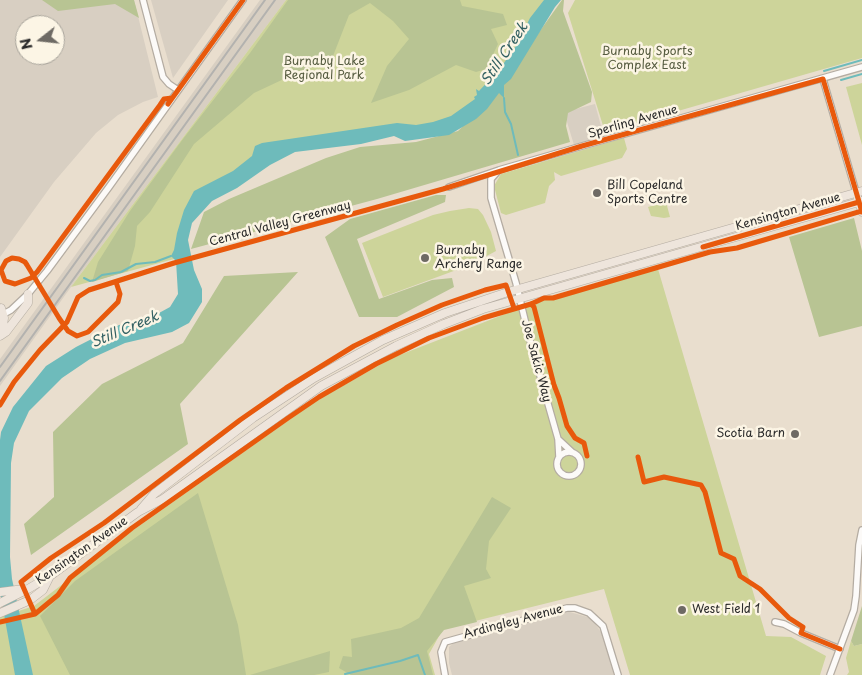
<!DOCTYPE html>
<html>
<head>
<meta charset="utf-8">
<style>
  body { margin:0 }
  #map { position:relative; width:862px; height:675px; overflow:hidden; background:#e9dece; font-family:"Playpen Sans",sans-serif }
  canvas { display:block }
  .north { position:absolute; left:15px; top:15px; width:50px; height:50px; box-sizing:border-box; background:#fcf5e5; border:1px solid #a8a49b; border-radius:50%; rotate:254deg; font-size:14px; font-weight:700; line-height:20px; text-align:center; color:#2b2b2b }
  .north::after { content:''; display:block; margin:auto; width:18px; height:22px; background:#6e6a64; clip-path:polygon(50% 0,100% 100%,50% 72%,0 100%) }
</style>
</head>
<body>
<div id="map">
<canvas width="862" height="675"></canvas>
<div class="north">N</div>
</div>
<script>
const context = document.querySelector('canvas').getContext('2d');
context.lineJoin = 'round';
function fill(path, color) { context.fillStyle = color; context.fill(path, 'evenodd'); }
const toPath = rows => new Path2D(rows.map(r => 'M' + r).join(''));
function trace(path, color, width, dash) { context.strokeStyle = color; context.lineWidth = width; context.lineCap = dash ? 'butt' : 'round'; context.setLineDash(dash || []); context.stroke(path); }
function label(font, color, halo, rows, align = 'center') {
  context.font = font + ' "Playpen Sans",sans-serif'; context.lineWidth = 5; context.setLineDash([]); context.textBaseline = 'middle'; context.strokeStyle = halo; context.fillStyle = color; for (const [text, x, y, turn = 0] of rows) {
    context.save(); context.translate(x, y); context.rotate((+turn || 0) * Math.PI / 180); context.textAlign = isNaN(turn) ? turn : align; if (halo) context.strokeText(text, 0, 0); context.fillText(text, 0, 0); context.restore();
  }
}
fill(toPath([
  [0,0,134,0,158,97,143,102,118,115,96,133,54,182,0,257],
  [25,25,55,25,55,55,25,55],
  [151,0,228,0,173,78],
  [260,0,286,0,71,287,0,386,0,359],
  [595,104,604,137,574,145,564,112],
  [566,611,591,618,603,635,614,675,452,675,449,663,449,647,457,640]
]), '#d8cfc2');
fill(toPath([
  [286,0,547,0,511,58,465,114,425,127,271,146,192,201,174,259,71,287],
  [575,0,862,0,862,58,605,132,568,13],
  [862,83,862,145,846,87],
  [624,138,627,149,622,158,561,176,554,172,555,180,549,186,545,203,506,215,501,213,494,186,501,174],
  [666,202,670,217,664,218,651,216,648,207],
  [469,208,478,209,483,215,491,232,496,251,470,265,383,297,362,243,433,215,450,211],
  [658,269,766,636,791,637,826,656,820,675,630,675,604,589,443,629,429,654,435,675,0,675,0,617,34,606,132,531,316,401,392,358,531,304,535,301],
  [851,641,854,646,862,644,862,675,847,675,849,672,846,658]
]), '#cdd49a');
fill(toPath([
  [42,0,134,0,139,18,115,4,58,11],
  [288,0,460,0,462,6,503,14,507,25,491,29,498,44,486,69,476,72,456,65,409,90,371,103,387,66,409,39,393,21,370,3,349,15,333,56,254,93,194,144,150,212,137,226,135,246,128,271,92,282,98,262,130,211,183,139,250,53],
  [562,0,564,0,563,11,592,92,591,102,568,113,566,126,570,142,377,199,191,249,204,212,229,199,326,158,360,147,416,142,458,131,492,98],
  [436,195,446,195,445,202,357,239,379,299,432,280,452,278,454,287,397,317,359,317,325,237,350,219],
  [854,218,862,251,862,326,819,337,789,237],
  [298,272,180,404,188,444,31,555,24,524,54,497,53,432,102,384,183,343,224,276],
  [198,493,238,625,246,675,70,675,40,616,75,581],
  [492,497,511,508,489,541,486,569,491,578,464,586,477,622,444,630,427,651,433,675,351,675,339,668,343,656,352,657,351,639,401,628,419,618],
  [862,606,862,644,854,646,851,641],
  [330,651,329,672,314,675,250,675]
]), '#b8c493');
fill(toPath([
  [544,0,561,0,555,7,511,79,504,85,504,98,499,93,487,109,476,119,449,135,405,141,394,136,361,144,295,152,270,165,237,188,212,201,192,223,188,240,194,270,202,289,202,302,189,323,172,332,125,343,90,359,62,378,29,411,14,443,11,463,10,557,12,579,33,675,15,675,0,592,0,440,1,432,13,407,46,366,76,347,119,325,148,319,170,307,178,294,176,261,171,256,174,250,177,233,184,210,194,191,233,171,252,156,255,146,262,143,397,123,416,125,433,122,451,116,475,99,474,97,477,95,476,89,479,91,499,70,516,46,530,18]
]), '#6ebbbb');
trace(toPath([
  [824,71,862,60],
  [841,80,862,74],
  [504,98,505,112,511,124,518,155],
  [84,278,90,281,95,280,102,275,121,272,136,264,155,262,171,256],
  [345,674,400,661,418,655,425,675]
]), '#6ebbbb', 2);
const minor = toPath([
  [143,0,163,77,169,84,178,90],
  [823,79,856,192],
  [498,171,491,179,491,198,516,283,529,337,558,439,559,457],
  [449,187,499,170,582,146,862,67],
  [0,316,11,310,28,294,47,271,109,187,243,0],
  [558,439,572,452],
  '557 464a12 12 0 1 1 24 0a12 12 0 1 1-24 0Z',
  [775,622,784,624,801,633,840,649],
  [445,675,441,652,445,642,567,608,575,608,589,613,603,626,618,675],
  [830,675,854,610,856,596,859,545,862,530]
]);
const major = toPath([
  [858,199,862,212],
  [1,308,4,318,2,334],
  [0,336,6,332,28,303,28,294],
  [141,509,154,494,253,418,314,378,383,340,445,313,508,292,862,191],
  [0,592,24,589],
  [0,603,28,589,50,576,138,512,163,499,321,386,396,346,444,324,483,309,862,201],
  [0,613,30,600,43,590,50,576]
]);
trace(minor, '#b4aca2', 8);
trace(major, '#b4aca2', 9);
trace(minor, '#fcfaf8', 5.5);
trace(major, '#eee5dc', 8);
trace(toPath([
  [0,367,265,0],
  [0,381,275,0]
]), '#b3b2af', 2);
trace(toPath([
  [168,104,243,0],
  [703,247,859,202],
  [116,282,120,294,118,302,88,332,77,336,68,331,59,318,27,265,25,262,19,259,12,258,6,261,1,270,5,281,15,284,31,278,37,272,160,105,164,99,172,98],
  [531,304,534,307,554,385,559,398,567,426,575,438,584,443,587,456],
  [0,405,14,382,40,350,67,322,78,297,89,290,174,263,443,189,582,146,823,79,862,212],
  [638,457,644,482,664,477,701,485,705,492,721,553,734,559,740,576,760,589,789,618,803,627,801,633,840,649],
  [35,614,21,582,51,558,104,523,240,420,286,388,354,346,397,325,442,305,485,290,506,285,514,308],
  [0,622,35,614,58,595,70,578,132,528,288,418,319,397,376,364,429,338,483,318,531,304,544,298,553,298,710,252,737,248,862,211]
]), '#e8590c', 5);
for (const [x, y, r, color] of [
  [597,193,5,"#6e6a64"],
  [425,258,5,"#6e6a64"],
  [795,434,5,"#6e6a64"],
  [682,610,5,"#6e6a64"]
]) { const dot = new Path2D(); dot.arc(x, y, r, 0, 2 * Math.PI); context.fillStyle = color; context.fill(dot); trace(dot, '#fcf5e5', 2); }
label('12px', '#555b3f', '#fcf5e5', [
  ["Burnaby Sports",647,52],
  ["Complex East",647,66],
  ["Burnaby Lake",324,62],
  ["Regional Park",324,76]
]);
label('12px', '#2b2b2b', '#fcf5e5', [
  ["Sperling Avenue",633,122,-16],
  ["Kensington Avenue",788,212,-16],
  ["Central Valley Greenway",280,224,-15],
  ["Joe Sakic Way",536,361,75],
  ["Kensington Avenue",82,551,-35],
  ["Ardingley Avenue",513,622,-15]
]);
label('12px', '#2b2b2b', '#fcf5e5', [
  ["Bill Copeland",607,186],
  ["Sports Centre",607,200],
  ["Burnaby",435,251],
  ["Archery Range",435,265],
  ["Scotia Barn",785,434,"right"],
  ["West Field 1",692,610]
], 'left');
label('italic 14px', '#315f61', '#fcf5e5', [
  ["Still Creek",505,54,-56],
  ["Still Creek",125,330,-23]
]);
</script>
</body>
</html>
